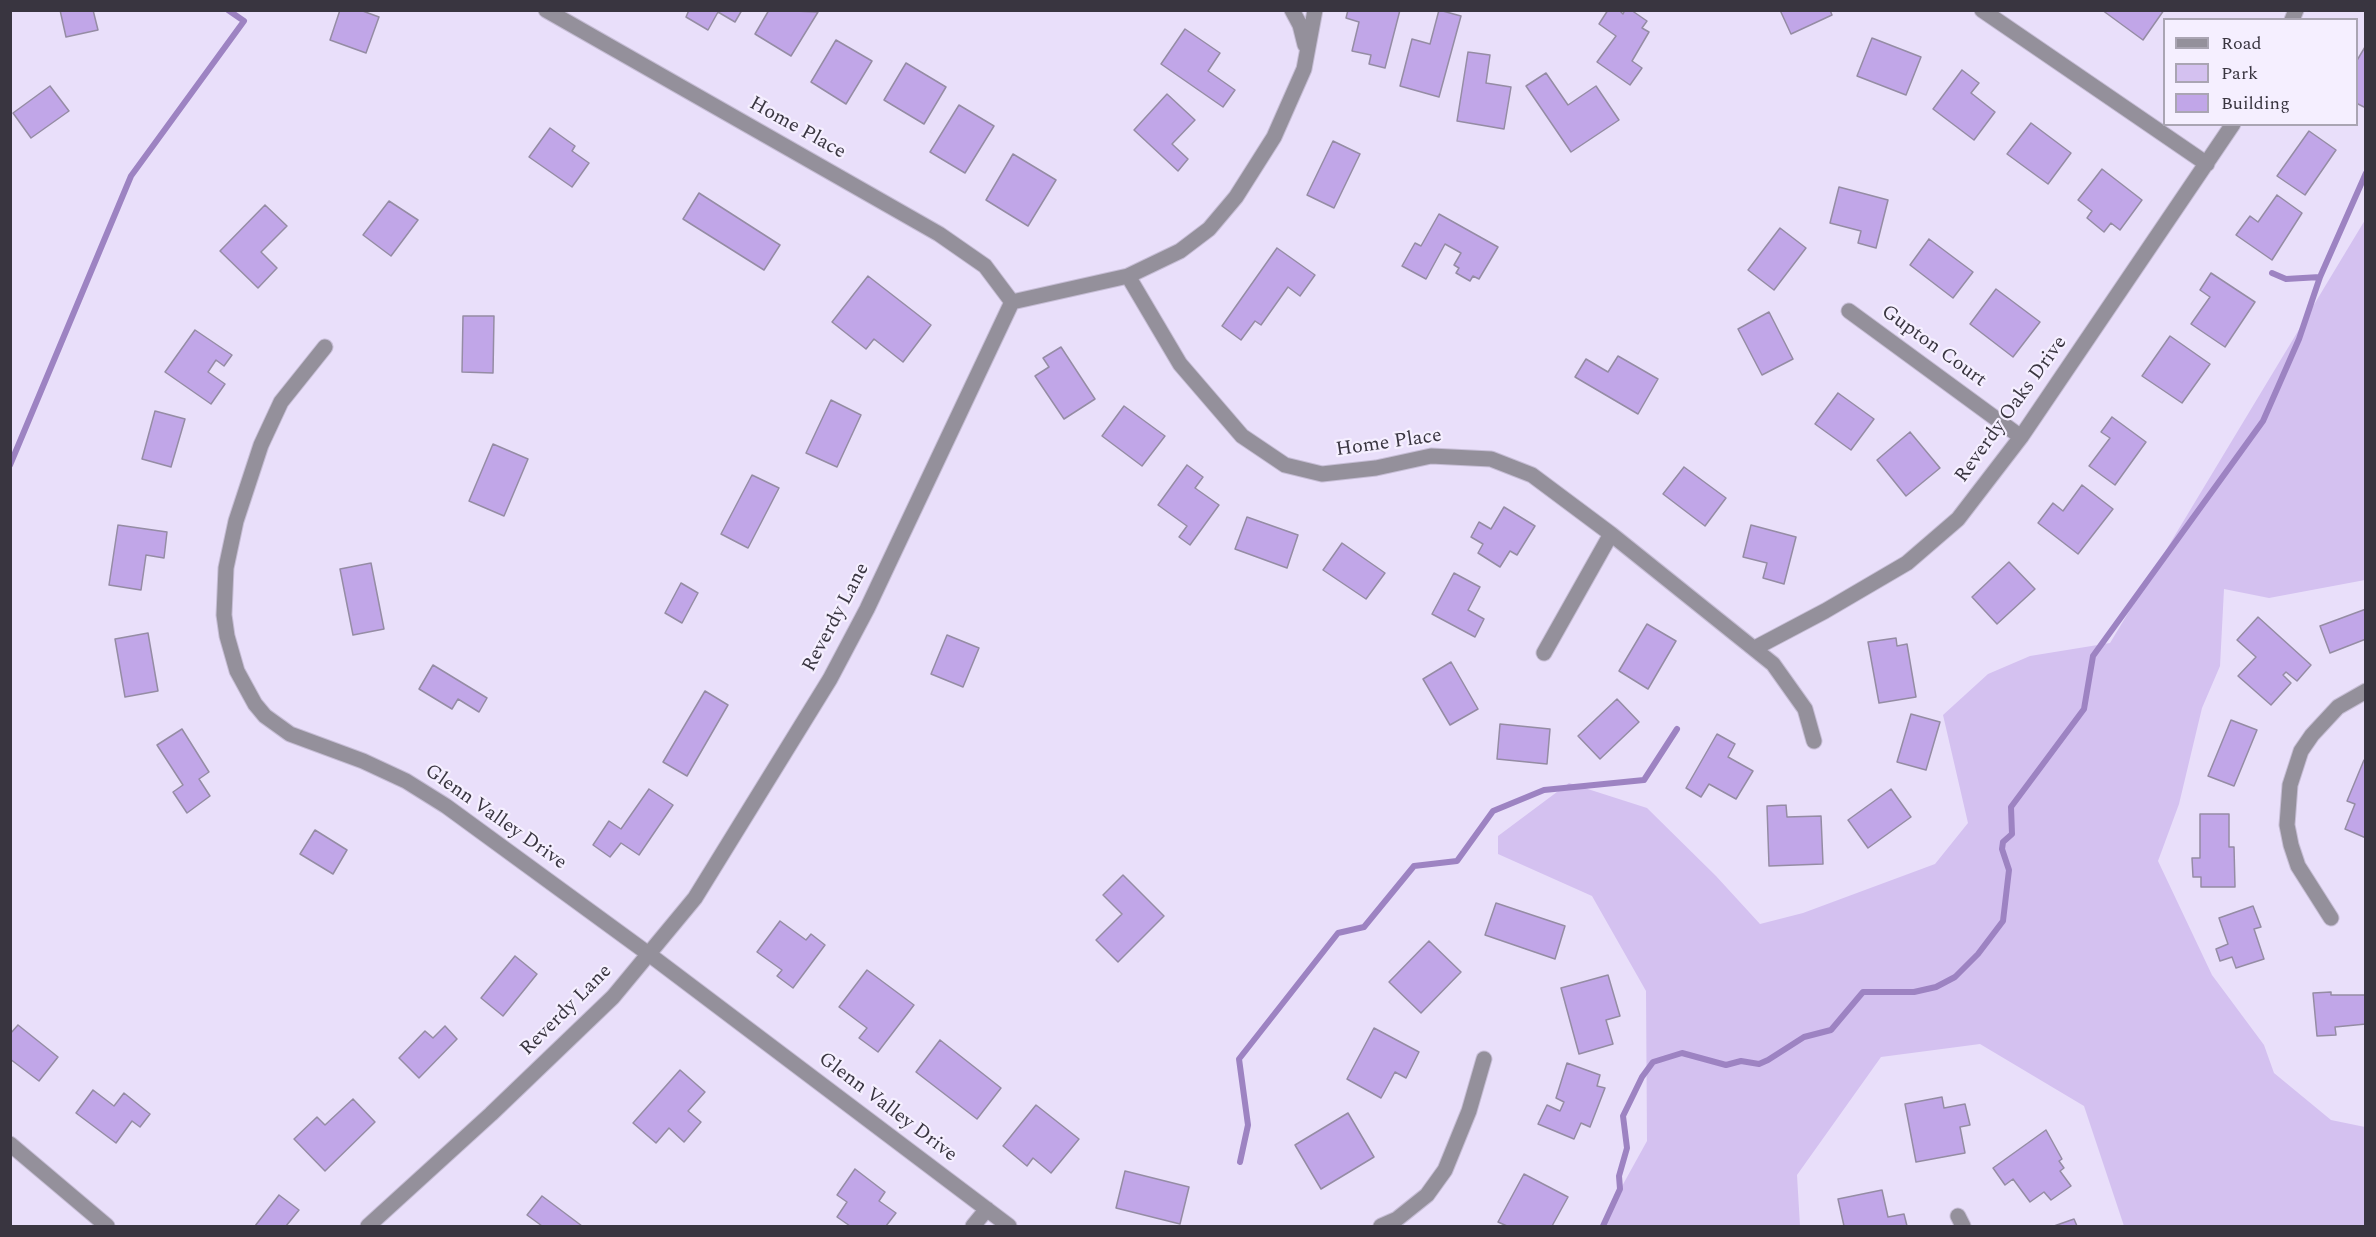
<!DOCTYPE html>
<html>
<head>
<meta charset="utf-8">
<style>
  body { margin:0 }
  #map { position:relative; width:2376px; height:1237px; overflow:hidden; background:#e9dffa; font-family:Spectral,serif }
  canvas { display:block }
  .frame { position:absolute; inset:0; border:12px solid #393540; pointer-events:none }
  .legend { position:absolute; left:2163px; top:18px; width:195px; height:108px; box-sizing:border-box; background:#f5efff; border:2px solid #aaa5b3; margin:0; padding:8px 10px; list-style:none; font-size:18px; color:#393540 }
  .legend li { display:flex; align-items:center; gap:12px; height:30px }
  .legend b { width:30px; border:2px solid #aaa5b3 }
</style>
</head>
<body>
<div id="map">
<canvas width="2376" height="1237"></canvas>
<div class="frame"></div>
<ul class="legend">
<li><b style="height:8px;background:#94909b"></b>Road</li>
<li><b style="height:16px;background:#d4c1f0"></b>Park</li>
<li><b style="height:16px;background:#c1a6e8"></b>Building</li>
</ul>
</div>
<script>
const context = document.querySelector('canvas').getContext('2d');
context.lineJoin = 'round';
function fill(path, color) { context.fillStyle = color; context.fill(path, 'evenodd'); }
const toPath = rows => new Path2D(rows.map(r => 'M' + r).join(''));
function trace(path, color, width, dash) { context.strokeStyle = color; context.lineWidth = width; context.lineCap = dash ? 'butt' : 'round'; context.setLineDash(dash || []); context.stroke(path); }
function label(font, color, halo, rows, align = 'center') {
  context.font = font + ' Spectral,serif'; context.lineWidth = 4.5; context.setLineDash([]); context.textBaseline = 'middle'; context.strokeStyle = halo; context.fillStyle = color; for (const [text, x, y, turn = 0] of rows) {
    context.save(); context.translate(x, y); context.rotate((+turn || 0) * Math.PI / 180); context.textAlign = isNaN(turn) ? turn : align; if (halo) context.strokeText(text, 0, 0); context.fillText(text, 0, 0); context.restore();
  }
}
fill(toPath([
  [2365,220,2365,580,2269,598,2224,589,2220,666,2202,708,2179,804,2158,861,2212,975,2264,1045,2274,1073,2331,1120,2365,1127,2365,1226,2124,1226,2084,1106,1980,1044,1881,1057,1797,1175,1800,1226,1600,1226,1647,1141,1646,991,1592,896,1498,854,1498,836,1569,783,1647,808,1716,876,1760,924,1803,913,1935,864,1968,823,1943,715,1988,674,2030,656,2110,643]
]), '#d4c1f0');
trace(toPath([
  [2272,273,2286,279,2320,277],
  [10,465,131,176,244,21,228,10],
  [1240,1162,1248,1125,1239,1059,1338,933,1364,927,1414,866,1457,861,1493,811,1544,790,1644,780,1677,729],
  [1603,1226,1620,1189,1619,1176,1627,1148,1623,1116,1642,1077,1653,1062,1682,1053,1726,1065,1741,1061,1759,1064,1768,1060,1804,1037,1831,1030,1863,992,1914,992,1936,987,1955,977,1978,954,2003,921,2009,870,2002,849,2003,842,2012,834,2011,807,2084,709,2093,656,2263,421,2299,339,2320,277,2366,173]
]), '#9d83c2', 6);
const building = toPath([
  [60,10,93,10,98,30,66,37,60,10],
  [340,10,360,10,379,17,366,53,330,40,340,10],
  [689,10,742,10,735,22,718,12,708,30,686,17,689,10],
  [769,10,818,12,791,56,755,34,769,10],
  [1348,10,1400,10,1385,68,1369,64,1371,55,1352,51,1359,22,1346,18,1348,10],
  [1439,10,1461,16,1439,97,1400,86,1412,39,1430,44,1439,10],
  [1608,10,1619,10,1623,14,1625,10,1631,10,1647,21,1642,28,1649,32,1632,61,1642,68,1630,85,1597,62,1616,36,1599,24,1608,10],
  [1780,10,1830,10,1832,15,1791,34,1780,10],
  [2102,10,2164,10,2143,40,2102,10],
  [1185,29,1220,53,1208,71,1235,90,1223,107,1161,64,1185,29],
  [1872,38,1921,57,1906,95,1857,76,1872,38],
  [836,40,872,61,846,104,811,82,836,40],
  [2365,47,2366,47,2366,108,2356,103,2356,62,2365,47],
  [1468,52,1490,55,1486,83,1511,87,1504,129,1457,121,1468,52],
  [906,63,946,87,924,124,884,100,906,63],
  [1962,70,1979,83,1971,93,1995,112,1974,140,1933,109,1962,70],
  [1546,73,1568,105,1596,86,1619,120,1571,152,1526,86,1546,73],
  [50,86,69,111,31,138,13,113,50,86],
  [1167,94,1195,120,1172,144,1188,159,1178,171,1134,130,1167,94],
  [959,105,994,126,965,173,930,152,959,105],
  [2031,123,2071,153,2048,184,2007,154,2031,123],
  [550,128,575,146,572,151,589,163,572,187,529,157,550,128],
  [2309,131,2336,150,2305,195,2277,176,2309,131],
  [1333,141,1360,154,1334,208,1307,195,1333,141],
  [1013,154,1056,180,1028,226,986,200,1013,154],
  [2102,169,2142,200,2120,230,2111,223,2104,232,2087,218,2092,211,2078,200,2102,169],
  [1839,187,1888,200,1876,248,1858,243,1861,231,1830,223,1839,187],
  [699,193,780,245,764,270,683,219,699,193],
  [2277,195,2302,213,2272,260,2236,235,2250,216,2258,222,2277,195],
  [389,201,418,220,391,256,363,235,389,201],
  [265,205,287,226,261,252,277,268,258,288,220,251,265,205],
  [1439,214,1498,247,1479,279,1473,276,1470,281,1456,273,1459,268,1454,265,1461,253,1445,244,1426,279,1402,266,1415,243,1421,246,1439,214],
  [1780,228,1806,248,1774,290,1748,270,1780,228],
  [1929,239,1973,272,1953,298,1910,265,1929,239],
  [1277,248,1315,275,1300,296,1288,287,1261,325,1255,321,1241,340,1222,326,1277,248],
  [2211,273,2255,302,2225,347,2191,324,2210,297,2200,290,2211,273],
  [868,276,931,325,903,362,874,339,866,349,832,322,868,276],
  [1996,289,2040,322,2013,357,1970,324,1996,289],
  [1769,312,1793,359,1762,375,1738,329,1769,312],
  [463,316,494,316,493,373,462,372,463,316],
  [195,330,232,355,224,366,216,360,208,372,225,384,211,404,165,372,195,330],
  [2170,336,2210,364,2182,403,2142,376,2170,336],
  [1061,347,1095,399,1064,419,1035,376,1049,367,1043,358,1061,347],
  [1618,356,1658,379,1638,414,1575,377,1586,359,1608,372,1618,356],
  [1838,393,1874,419,1851,450,1815,424,1838,393],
  [831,400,861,415,837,467,806,453,831,400],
  [1124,406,1165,436,1142,466,1102,436,1124,406],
  [155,411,185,419,171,467,142,459,155,411],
  [2112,417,2146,442,2115,485,2089,466,2110,438,2101,432,2112,417],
  [1910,432,1940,468,1906,496,1877,460,1910,432],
  [493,444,528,459,504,516,469,501,493,444],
  [1187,465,1203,477,1195,488,1219,505,1190,545,1179,537,1187,526,1158,505,1187,465],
  [1684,467,1726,498,1705,526,1663,494,1684,467],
  [752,475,779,488,748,548,721,534,752,475],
  [2082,485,2113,509,2078,554,2038,523,2053,503,2063,511,2082,485],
  [1504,507,1535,526,1517,555,1510,551,1500,567,1478,553,1483,544,1471,537,1479,522,1491,529,1504,507],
  [1247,517,1298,535,1287,568,1235,549,1247,517],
  [118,525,167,532,164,558,146,555,141,590,109,585,118,525],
  [1751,525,1796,537,1784,584,1763,578,1767,563,1743,557,1751,525],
  [1342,543,1385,573,1366,599,1323,570,1342,543],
  [2009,562,2035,589,1997,624,1972,597,2009,562],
  [371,563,384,629,353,635,340,569,371,563],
  [1454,573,1480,587,1468,610,1484,619,1475,637,1432,614,1454,573],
  [681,583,698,593,682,623,665,613,681,583],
  [2366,609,2366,639,2330,653,2320,626,2366,609],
  [2258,617,2311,665,2297,681,2286,672,2283,675,2291,683,2271,705,2238,676,2256,657,2237,640,2258,617],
  [1647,624,1676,641,1648,689,1619,671,1647,624],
  [148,633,158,691,125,697,115,639,148,633],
  [947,635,979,648,963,687,931,674,947,635],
  [1896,638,1897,646,1907,644,1916,697,1879,703,1868,642,1896,638],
  [1451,662,1478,709,1450,725,1423,679,1451,662],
  [433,665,487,698,479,712,458,699,452,709,419,689,433,665],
  [705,691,728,705,687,776,663,762,705,691],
  [1617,699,1639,722,1600,759,1578,736,1617,699],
  [1911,714,1940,722,1926,770,1897,762,1911,714],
  [2231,720,2257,730,2234,786,2208,776,2231,720],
  [1500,724,1550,729,1547,764,1497,759,1500,724],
  [182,729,209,772,199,779,210,796,187,813,173,792,183,785,157,745,182,729],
  [1717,734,1735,744,1728,757,1753,771,1736,799,1709,784,1701,797,1686,788,1717,734],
  [2364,760,2366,761,2366,838,2345,829,2355,804,2347,801,2364,760],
  [649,789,673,805,639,855,621,843,610,857,593,845,609,821,621,829,649,789],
  [1891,789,1911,817,1868,848,1848,820,1891,789],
  [1786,805,1787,817,1821,816,1823,864,1769,866,1767,806,1786,805],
  [2200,814,2229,814,2229,847,2234,847,2235,887,2201,887,2201,877,2193,877,2192,858,2200,858,2200,814],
  [315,830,347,850,333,874,300,854,315,830],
  [1123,875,1164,916,1118,962,1096,940,1122,914,1103,895,1123,875],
  [1496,903,1565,926,1555,959,1485,935,1496,903],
  [2253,906,2261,927,2254,929,2264,959,2236,968,2232,957,2220,961,2216,949,2228,944,2219,918,2253,906],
  [780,921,806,940,811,934,825,945,793,988,777,976,782,970,757,952,780,921],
  [1429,941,1461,972,1421,1013,1389,982,1429,941],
  [515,956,537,974,503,1016,481,998,515,956],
  [867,970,914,1005,878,1052,859,1038,867,1028,839,1007,867,970],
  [1608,975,1620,1016,1606,1020,1613,1044,1579,1054,1561,988,1608,975],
  [2331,992,2331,995,2366,995,2366,1024,2335,1027,2336,1035,2317,1036,2313,993,2331,992],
  [18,1025,58,1057,39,1081,10,1059,10,1034,18,1025],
  [445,1026,457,1039,419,1078,399,1058,425,1031,433,1038,445,1026],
  [1374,1028,1419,1052,1406,1078,1395,1072,1381,1098,1347,1079,1374,1028],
  [940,1040,1001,1088,977,1119,916,1072,940,1040],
  [1567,1063,1600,1075,1597,1086,1605,1088,1590,1127,1581,1123,1574,1139,1538,1124,1547,1105,1560,1111,1564,1102,1556,1098,1567,1063],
  [680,1070,705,1092,688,1111,701,1122,684,1142,669,1128,656,1143,633,1123,680,1070],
  [93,1090,114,1106,124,1093,150,1114,140,1127,132,1121,116,1143,76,1113,93,1090],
  [1942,1097,1944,1108,1965,1104,1970,1125,1960,1127,1965,1153,1916,1162,1905,1104,1942,1097],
  [353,1099,375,1122,325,1171,294,1139,317,1117,325,1125,353,1099],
  [1036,1105,1079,1139,1051,1173,1033,1158,1027,1166,1003,1146,1036,1105],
  [1348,1113,1374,1157,1321,1189,1295,1145,1348,1113],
  [2046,1130,2062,1159,2059,1161,2064,1168,2060,1171,2071,1186,2051,1200,2044,1192,2030,1202,2013,1179,2005,1185,1993,1168,2046,1130],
  [855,1169,885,1192,879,1201,896,1213,886,1226,850,1226,837,1217,847,1202,837,1195,855,1169],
  [1125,1171,1189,1187,1180,1224,1116,1208,1125,1171],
  [1524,1174,1568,1197,1552,1226,1507,1226,1498,1222,1524,1174],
  [1882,1190,1888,1217,1904,1214,1907,1226,1844,1226,1838,1199,1882,1190],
  [279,1195,299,1210,286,1226,255,1226,279,1195],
  [542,1196,582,1226,542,1226,527,1215,542,1196],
  [2074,1219,2077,1226,2054,1226,2074,1219]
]);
fill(building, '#c1a6e8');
trace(building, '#958ca4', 1.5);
const minor = toPath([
  [546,10,939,234,985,266,1012,302],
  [1292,10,1300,25,1305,45],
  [1982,10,2207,164],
  [2292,20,2296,10],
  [1128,276,1180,364,1242,436,1285,465,1322,474,1376,468,1431,456,1491,459,1532,475,1611,534,1773,664,1805,709,1814,741],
  [1849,311,2021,437],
  [325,347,281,402,261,445,236,521,226,568,224,615,227,636,237,671,255,704,265,716,290,734,363,761,406,781,446,806,650,955,1009,1226],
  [1755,648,1825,611,1907,563,1958,519,2021,437,2233,124],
  [1544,653,1611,534],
  [2331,918,2298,866,2291,845,2287,825,2290,785,2301,751,2312,735,2338,707,2366,691],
  [10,1144,107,1226],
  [1958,1216,1963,1226],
  [368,1226,491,1114,613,997,695,898,830,679,867,609,1012,302,1128,276,1180,251,1209,229,1236,197,1274,137,1304,69,1315,10],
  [973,1226,987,1209],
  [1381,1226,1397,1219,1427,1195,1445,1170,1469,1111,1484,1059]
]);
trace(minor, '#c6bdd5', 17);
trace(minor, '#94909b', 15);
label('20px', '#393540', '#f5efff', [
  ["Home Place",797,129,29],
  ["Gupton Court",1933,347,36],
  ["Reverdy Oaks Drive",2012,410,-54],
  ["Home Place",1389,444,-8],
  ["Reverdy Lane",837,618,-62],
  ["Glenn Valley Drive",495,818,35],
  ["Reverdy Lane",567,1011,-45],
  ["Glenn Valley Drive",887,1108,37]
]);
</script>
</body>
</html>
